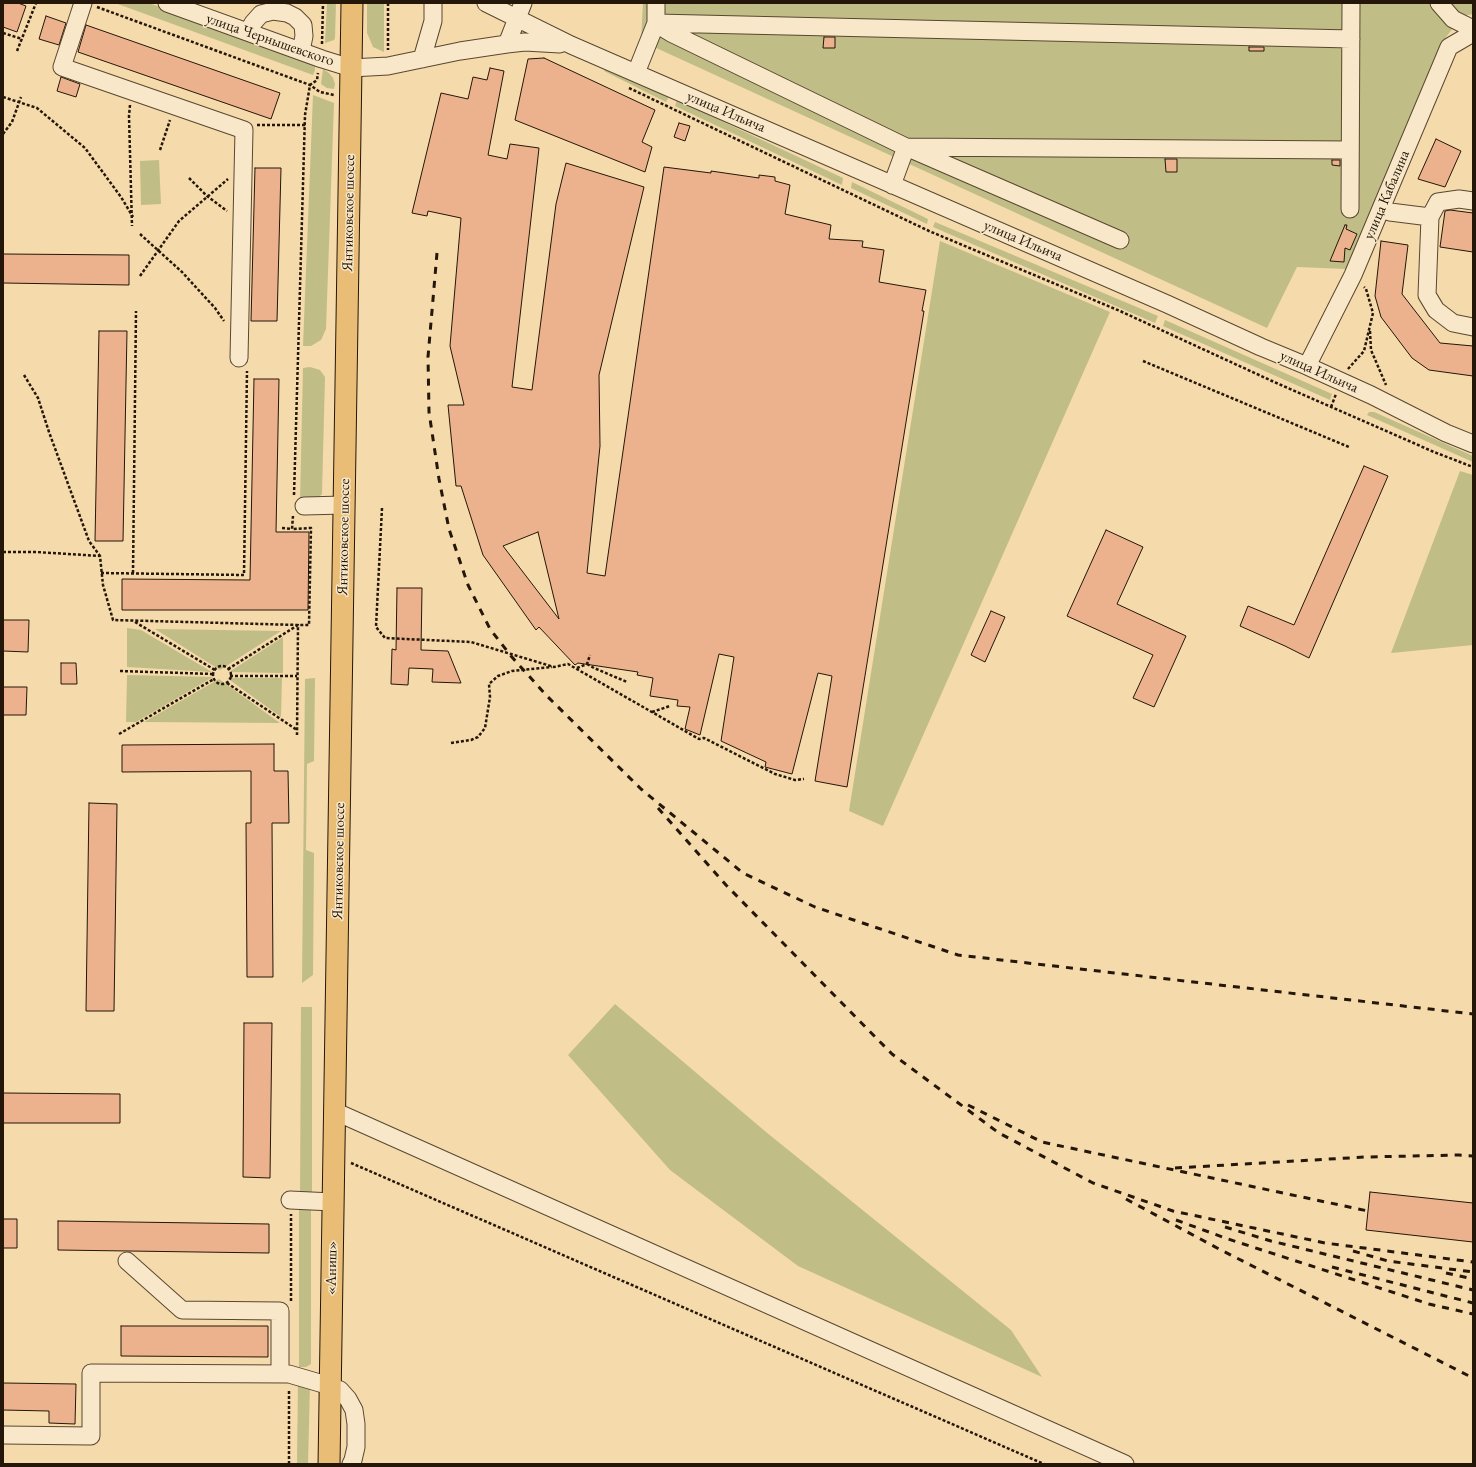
<!DOCTYPE html>
<html>
<head>
<meta charset="utf-8">
<style>
  body { margin:0 }
  #map { position:relative; width:1476px; height:1467px; overflow:hidden; background:#f5daab; font-family:"EB Garamond",serif }
  canvas { display:block }
  .frame { position:absolute; inset:0; border:4px solid #241608; pointer-events:none }
</style>
</head>
<body>
<div id="map">
<canvas width="1476" height="1467"></canvas>
<div class="frame"></div>
</div>
<script>
const context = document.querySelector('canvas').getContext('2d');
context.lineJoin = 'round';
function fill(path, color) { context.fillStyle = color; context.fill(path, 'evenodd'); }
const toPath = rows => new Path2D(rows.map(r => 'M' + r).join(''));
function trace(path, color, width, dash) { context.strokeStyle = color; context.lineWidth = width; context.lineCap = dash ? 'butt' : 'round'; context.setLineDash(dash || []); context.stroke(path); }
function label(font, color, halo, rows, align = 'center') {
  context.font = font + ' "EB Garamond",serif'; context.lineWidth = 3; context.setLineDash([]); context.textBaseline = 'middle'; context.strokeStyle = halo; context.fillStyle = color; for (const [text, x, y, turn = 0] of rows) {
    context.save(); context.translate(x, y); context.rotate((+turn || 0) * Math.PI / 180); context.textAlign = isNaN(turn) ? turn : align; if (halo) context.strokeText(text, 0, 0); context.fillText(text, 0, 0); context.restore();
  }
}
fill(toPath([
  [115,3,149,3,312,64,315,66,315,70,313,75],
  [327,3,336,3,335,38,334,40,325,43],
  [367,3,384,3,384,52,373,47,367,33],
  [643,3,1473,3,1473,14,1462,16,1443,41,1346,269,1297,267,1267,328,641,41],
  [606,67,669,96,666,102,604,71],
  [323,69,329,73,333,78,335,84,334,89,327,88,321,84],
  [313,95,334,103,326,329,321,340,311,346,303,346],
  [677,100,843,178,842,185,675,106],
  [159,160,161,204,141,205,140,161],
  [852,182,928,219,927,224,851,188],
  [935,222,1158,316,1155,323,933,227],
  [940,241,1110,312,883,826,849,811],
  [1165,320,1332,394,1330,400,1163,326],
  [310,367,320,370,325,377,322,494,320,496,310,500,300,500,303,368],
  [1369,412,1374,412,1473,456,1473,462,1367,415],
  [1460,471,1473,475,1473,645,1391,653],
  [127,628,141,630,212,672,127,667],
  [155,629,281,631,220,670],
  [283,637,283,673,229,672],
  [127,675,213,677,136,722,126,722],
  [227,678,282,678,281,717],
  [315,678,314,761,307,764,306,850,314,853,313,975,302,983,305,679],
  [219,679,280,723,144,722],
  [615,1004,766,1132,1011,1330,1042,1377,798,1266,670,1170,568,1055],
  [301,1007,312,1007,312,1194,300,1198],
  [299,1208,311,1208,311,1364,306,1367,299,1367],
  [298,1381,310,1384,308,1464,297,1464]
]), '#c0be86');
const building = toPath([
  [3,3,18,3,26,6,17,32,3,27,3,3],
  [46,16,66,23,59,45,39,39,46,16],
  [86,25,280,93,271,119,78,52,86,25],
  [824,37,835,37,835,48,823,48,824,37],
  [1249,47,1264,47,1264,51,1249,51,1249,47],
  [544,58,655,110,642,142,652,147,645,172,515,120,528,59,544,58],
  [490,68,504,71,488,155,507,159,510,144,539,148,512,387,532,390,556,204,566,163,644,187,599,375,600,446,587,573,605,576,664,167,711,173,711,171,759,178,759,175,775,177,775,181,790,185,785,214,831,225,829,239,863,241,862,247,884,250,879,282,926,290,922,311,924,311,847,787,815,781,832,676,818,673,792,774,765,767,766,762,721,741,734,657,719,654,700,735,685,729,690,707,677,706,678,700,650,696,653,678,637,675,638,672,578,663,575,665,539,627,536,630,483,555,461,486,456,486,448,405,464,405,450,346,461,218,428,211,427,216,412,213,441,93,468,99,473,77,487,80,490,68],
  [538,532,559,619,503,546,538,532],
  [61,77,80,84,76,97,57,91,61,77],
  [679,123,690,126,685,141,674,137,679,123],
  [1436,139,1461,151,1445,187,1418,179,1436,139],
  [1165,159,1177,159,1177,172,1166,172,1165,159],
  [1332,160,1340,160,1340,166,1332,165,1332,160],
  [255,168,281,168,277,321,251,321,255,168],
  [1450,210,1473,213,1473,252,1440,247,1445,211,1450,210],
  [1345,225,1347,225,1346,229,1357,234,1350,250,1345,248,1344,262,1330,261,1345,225],
  [1381,241,1408,245,1402,294,1440,343,1473,346,1473,376,1429,370,1412,358,1381,317,1375,296,1381,241],
  [3,254,129,255,129,285,3,283,3,254],
  [99,331,127,331,123,541,95,541,99,331],
  [254,379,279,379,276,532,309,532,308,610,122,610,122,579,250,580,254,379],
  [1364,466,1388,476,1309,658,1285,646,1240,626,1248,606,1294,625,1364,466],
  [1106,530,1143,547,1117,604,1186,636,1154,707,1133,698,1153,655,1067,616,1106,530],
  [397,588,422,588,421,650,448,651,461,683,432,682,433,669,409,668,408,685,391,684,392,649,396,650,397,588],
  [991,611,1005,617,985,662,971,655,991,611],
  [3,620,29,620,28,652,3,651,3,620],
  [61,663,76,663,77,684,61,684,61,663],
  [3,687,27,687,26,715,3,715,3,687],
  [274,744,274,771,288,771,289,823,272,823,273,977,247,977,246,823,251,823,251,771,122,772,122,745,274,744],
  [89,803,117,804,114,1011,86,1011,89,803],
  [244,1023,272,1023,270,1178,243,1177,244,1023],
  [3,1093,120,1094,120,1123,3,1123,3,1093],
  [1370,1192,1473,1203,1473,1242,1366,1230,1370,1192],
  [3,1219,17,1219,17,1248,3,1248,3,1219],
  [58,1221,269,1224,269,1253,58,1250,58,1221],
  [121,1326,268,1326,268,1357,121,1356,121,1326],
  [3,1383,76,1384,75,1424,49,1423,49,1411,3,1410,3,1383]
]);
fill(building, '#ecb28e');
trace(building, '#241608', 1);
const minor = toPath([
  [83,3,62,67,244,130,239,358],
  [167,3,322,59,351,68,388,66,460,51,507,44,525,42,560,44],
  [486,3,571,45,1167,304,1261,347,1307,366,1371,395,1446,433,1473,444],
  [1439,3,1453,19,1473,29],
  [656,23,1351,39],
  [658,25,671,33,906,147,1120,240],
  [248,32,253,23,261,14,273,11,287,13,295,17,303,25,304,36,301,51],
  [507,44,523,3],
  [422,59,433,21,433,3],
  [636,73,656,23,656,3],
  [892,185,906,147,1350,150],
  [1350,209,1351,3],
  [1382,209,1390,212,1430,217,1438,202,1459,199,1473,201],
  [1430,217,1427,295,1436,310,1453,323,1473,327],
  [1307,366,1353,275,1449,47,1473,33],
  [304,506,344,505],
  [334,1111,1125,1464],
  [290,1200,333,1202],
  [127,1261,182,1310,280,1311,280,1374],
  [3,1435,91,1436,91,1373,289,1374,330,1386,340,1390,348,1399,354,1410,356,1424,356,1447,353,1460,351,1464]
]);
const major = toPath([
  [329,1464,352,3]
]);
trace(minor, '#584731', 19);
trace(major, '#241608', 23);
trace(toPath([
  [388,3,388,50],
  [97,7,310,85,320,92,334,95],
  [3,33,22,39],
  [322,44,323,3],
  [17,51,36,3],
  [629,88,929,231,1120,311,1272,381,1434,452,1473,467],
  [3,97,37,108,85,148,121,197,133,217],
  [130,105,129,116,132,226],
  [257,125,305,125],
  [3,134,12,122,21,97],
  [160,150,170,120],
  [189,178,207,196,227,211],
  [140,234,182,272,215,308,224,321],
  [140,276,179,221,228,179],
  [1370,331,1371,350,1386,385],
  [1143,361,1349,447],
  [1348,369,1364,351,1373,313,1366,289,1364,287],
  [24,375,38,398,49,432,89,541,100,556],
  [1331,407,1336,394],
  [294,495,305,115,310,85,317,80,318,73],
  [382,508,376,627,385,638,471,642,554,667,568,664,699,739,704,738,775,774,795,780,804,779],
  [282,528,292,529],
  [3,552,36,552,100,556,103,585,113,620,298,625,297,735],
  [101,573,244,575,247,371],
  [133,573,136,311],
  [135,622,215,670],
  [587,664,594,668,627,682],
  '213 675a9 9 0 1 1 18 0a9 9 0 1 1-18 0Z',
  [577,668,587,664,590,655],
  [228,669,298,625,309,625,311,528,292,529,293,516],
  [120,671,213,674],
  [230,676,297,676],
  [227,683,297,730],
  [652,712,670,706],
  [119,734,214,679],
  [451,743,471,740,478,737,485,728,490,697,489,684,498,676,512,671,552,667],
  [351,1163,1044,1464],
  [291,1301,291,1214],
  [289,1464,289,1390]
]), '#241608', 2.5, [3, 2]);
trace(minor, '#f8e7c8', 17);
trace(major, '#eabd76', 21);
trace(toPath([
  [437,253,428,357,429,412,439,479,449,529,468,585,490,629,511,656,546,695,641,789,743,873,815,907,958,955,1473,1014],
  [658,808,726,885,892,1054,999,1133,1093,1183,1173,1211,1325,1243,1473,1262],
  [968,1105,1042,1142,1368,1211],
  [1175,1168,1365,1157,1459,1155,1473,1156],
  [1126,1199,1219,1249,1473,1378],
  [1176,1220,1228,1239,1429,1304,1473,1314],
  [1225,1227,1271,1241,1473,1290],
  [1353,1251,1388,1261,1473,1272],
  [1332,1267,1473,1303],
  [1446,1273,1473,1279]
]), '#241608', 3, [7, 7]);
label('15px', '#241608', '#f8e7c8', [
  ["улица Чернышевского",270,40,19],
  ["улица Ильича",726,112,23],
  ["улица Кабалина",1387,195,-67],
  ["Янтиковское шоссе",349,213,-89],
  ["улица Ильича",1023,241,23],
  ["улица Ильича",1319,372,24],
  ["Янтиковское шоссе",344,537,-89],
  ["Янтиковское шоссе",339,861,-89],
  ["«Аниш»",332,1268,-89]
]);
</script>
</body>
</html>
